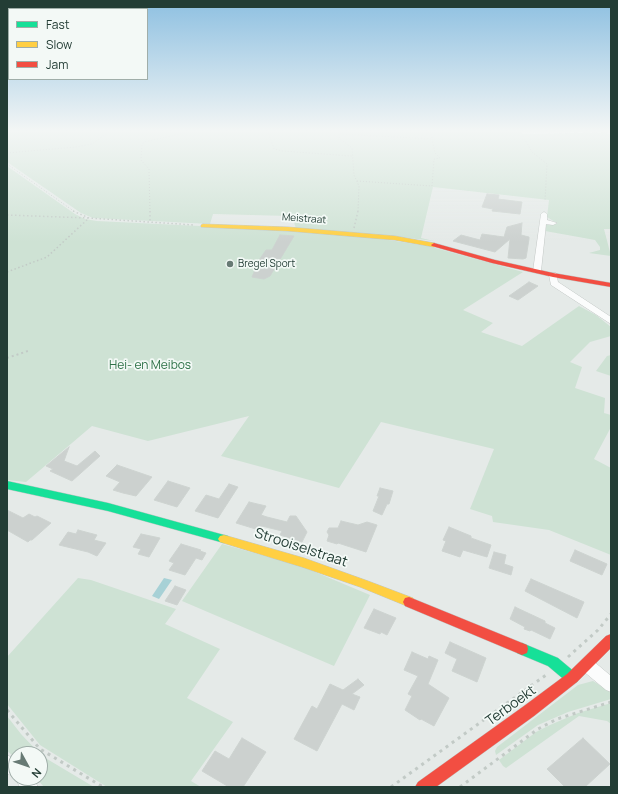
<!DOCTYPE html>
<html>
<head>
<meta charset="utf-8">
<style>
  body { margin:0 }
  #map { position:relative; width:618px; height:794px; overflow:hidden; background:#e5eae8; font-family:Manrope,sans-serif }
  canvas { display:block }
  .frame { position:absolute; inset:0; border:8px solid #233d35; pointer-events:none }
  .legend { position:absolute; left:8px; top:8px; width:140px; height:72px; box-sizing:border-box; background:#f3f9f6; border:1px solid #a0aea9; margin:0; padding:5px 7px; list-style:none; font-size:12px; color:#233d35 }
  .legend li { display:flex; align-items:center; gap:8px; height:20px }
  .legend b { width:20px; border:1px solid #a0aea9 }
  .north { position:absolute; left:8px; top:746px; width:40px; height:40px; box-sizing:border-box; background:#f3f9f6; border:1px solid #a0aea9; border-radius:50%; rotate:130deg; font-size:11px; font-weight:700; line-height:16px; text-align:center; color:#233d35 }
  .north::after { content:''; display:block; margin:auto; width:14px; height:18px; background:#677a74; clip-path:polygon(50% 0,100% 100%,50% 72%,0 100%) }
</style>
</head>
<body>
<div id="map">
<canvas width="618" height="794"></canvas>
<div class="frame"></div>
<ul class="legend">
<li><b style="height:5px;background:#16e098"></b>Fast</li>
<li><b style="height:5px;background:#ffcf43"></b>Slow</li>
<li><b style="height:5px;background:#f24e42"></b>Jam</li>
</ul>
<div class="north">N</div>
</div>
<script>
const context = document.querySelector('canvas').getContext('2d');
context.lineJoin = 'round';
function fill(path, color) { context.fillStyle = color; context.fill(path, 'evenodd'); }
const toPath = rows => new Path2D(rows.map(r => 'M' + r).join(''));
function trace(path, color, width, dash) { context.strokeStyle = color; context.lineWidth = width; context.lineCap = dash ? 'butt' : 'round'; context.setLineDash(dash || []); context.stroke(path); }
function label(font, color, halo, rows, align = 'center') {
  context.font = font + ' Manrope,sans-serif'; context.lineWidth = 3.5; context.setLineDash([]); context.textBaseline = 'middle'; context.strokeStyle = halo; context.fillStyle = color; for (const [text, x, y, turn = 0] of rows) {
    context.save(); context.translate(x, y); context.rotate((+turn || 0) * Math.PI / 180); context.textAlign = isNaN(turn) ? turn : align; if (halo) context.strokeText(text, 0, 0); context.fillText(text, 0, 0); context.restore();
  }
}
fill(toPath([
  [7,131,521,131,522,134,531,134,605,132,611,135,611,229,604,229,611,256,589,253,600,250,600,247,595,240,545,231,546,225,555,224,555,222,547,217,549,200,433,187,421,238,434,241,392,236,296,229,294,222,289,218,289,216,213,214,210,224,93,218,81,213,7,162],
  [7,166,75,214,85,219,97,221,283,230,376,238,428,246,523,272,463,310,493,323,481,332,522,346,579,306,596,315,611,327,611,336,590,342,570,362,582,367,575,388,605,398,604,413,611,415,611,427,594,459,611,468,611,555,549,530,493,522,492,516,470,509,494,449,381,422,339,488,221,456,249,416,148,441,92,426,26,482,7,480],
  [611,355,611,376,596,371,607,356],
  [222,544,301,566,370,595,334,666,182,601],
  [78,578,91,580,176,609,165,624,220,649,187,698,233,722,191,781,201,787,107,787,40,745,7,704,7,657],
  [593,681,611,692,611,699,568,712,538,725,496,755,495,751,497,747,578,685],
  [611,703,611,724,607,721,579,716,506,768,503,766,499,760,536,732,550,725,578,713],
  [7,716,21,734,40,754,16,754,16,758,7,751],
  [40,754,42,756,94,787,44,787,36,778,40,778]
]), '#cee2d4');
fill(toPath([
  [164,578,172,580,159,599,152,596]
]), '#a7d1d6');
const building = toPath([
  [487,194,499,195,498,199,522,202,520,214,492,211,493,209,482,207,487,194],
  [522,223,521,235,529,237,529,239,526,258,523,259,508,258,510,239,495,252,453,241,461,235,480,240,482,234,504,237,507,227,522,223],
  [280,235,294,236,270,276,264,279,252,277,255,270,253,269,266,250,272,250,280,235],
  [529,282,538,286,518,300,509,296,529,282],
  [69,447,64,461,77,466,95,451,100,456,72,481,50,471,53,469,46,466,69,447],
  [117,465,152,477,136,496,123,493,113,490,120,482,106,476,117,465],
  [168,481,190,488,177,507,154,500,168,481],
  [229,484,238,487,218,518,195,511,206,495,219,499,229,484],
  [380,488,393,491,389,504,387,504,382,515,373,511,379,496,377,496,380,488],
  [249,502,266,506,261,515,267,517,287,522,290,516,296,516,307,532,302,542,280,535,282,531,262,526,259,530,236,523,249,502],
  [7,510,23,518,29,514,35,517,37,516,51,523,32,540,30,540,28,542,7,530,7,510],
  [341,521,358,525,367,522,377,525,366,552,338,543,337,544,327,541,329,535,327,532,329,528,338,528,341,521],
  [449,527,471,536,471,538,491,545,487,557,463,550,460,557,442,551,446,541,443,540,449,527],
  [78,530,97,535,94,540,106,543,97,556,88,552,59,545,68,532,76,534,78,530],
  [141,534,160,538,149,557,138,554,141,549,133,547,141,534],
  [181,544,201,550,200,551,206,553,202,560,196,558,185,575,169,570,174,563,169,561,181,544],
  [575,550,607,564,602,575,570,561,575,550],
  [494,552,506,555,504,564,513,567,511,575,489,568,494,552],
  [531,579,584,602,577,618,525,591,531,579],
  [175,586,186,590,177,605,165,601,175,586],
  [515,607,545,621,545,623,555,628,550,639,531,630,530,631,524,629,525,627,510,619,515,607],
  [374,609,396,618,387,635,381,632,380,634,364,628,374,609],
  [450,642,486,658,477,682,452,671,457,659,445,653,450,642],
  [412,652,428,659,429,656,438,660,428,684,449,698,434,726,421,719,420,720,405,710,412,696,408,694,418,676,404,670,412,652],
  [358,679,364,685,352,694,360,697,354,710,342,704,317,751,294,739,312,706,317,709,330,684,343,690,358,679],
  [242,738,266,752,243,787,229,787,202,771,215,751,229,759,242,738],
  [583,738,610,764,585,787,565,787,547,769,583,738]
]);
fill(building, '#ccd1cf');
trace(building, '#cdd3d0', 1);
const street = toPath([
  [544,212,547,214,547,220,557,223,553,225,546,224,541,271,537,273,533,271,541,214,544,212],
  [550,273,556,273,558,282,611,317,611,324,551,285,549,275,550,273],
  [587,658,592,660,611,676,611,692,606,690,582,670,580,665,582,660,587,658],
  [7,755,16,760,16,778,33,778,38,787,20,787,15,778,7,773,7,755]
]);
const fast = toPath([
  [7,481,108,503,224,535,228,536,230,539,228,542,224,543,108,511,7,489,7,481],
  [522,643,558,658,577,674,579,678,577,682,572,684,567,682,548,666,517,653,516,649,517,645,522,643]
]);
const slow = toPath([
  [203,224,288,227,395,236,434,243,437,245,434,247,395,240,288,231,201,227,201,225,203,224],
  [224,535,304,558,368,581,413,598,415,602,413,606,409,607,360,587,302,567,220,542,218,539,220,536,224,535]
]);
const jam = toPath([
  [434,243,495,260,553,273,611,283,611,287,553,277,492,263,432,246,431,245,434,243],
  [409,597,527,645,528,649,527,653,522,655,405,606,403,602,405,598,409,597],
  [611,634,611,648,577,682,534,716,436,787,415,787,418,782,524,706,567,674,606,636,611,634]
]);
trace(street, '#c2c7c5', 1);
trace(fast, '#c0c7c5', 1);
trace(slow, '#c0c7c5', 1);
trace(jam, '#c0c7c5', 1);
trace(toPath([
  [268,131,274,149,282,151,352,156],
  [340,131,339,138,352,148,354,175,359,186,358,212],
  [520,131,532,152,547,164,545,201],
  [340,134,432,139,431,131],
  [7,153,76,147,92,144,110,131],
  [7,164,75,212],
  [357,181,432,186,434,159,440,158,435,153,432,139],
  [150,212,149,169,141,160,142,145,144,142,185,133,215,131]
]), '#c2cac6', 1, [1, 2]);
trace(toPath([
  [73,211,89,218,194,225],
  [150,211,150,223],
  [7,215,88,218],
  [354,228,358,211],
  [7,272,47,257,89,218]
]), '#c2cac6', 1.5, [1.5, 2.5]);
trace(toPath([
  [7,358,28,351]
]), '#c2cac6', 2, [2, 3]);
trace(toPath([
  [568,657,598,630,611,614],
  [7,710,40,749,103,787],
  [391,787,546,675],
  [460,787,538,729,557,719,611,702]
]), '#c2cac6', 3, [3, 4.5]);
fill(street, '#fbfcfc');
fill(fast, '#16e098');
fill(slow, '#ffcf43');
fill(jam, '#f24e42');
const sky = context.createLinearGradient(0, 0, 0, 242);
sky.addColorStop(0, '#8ec0e1');
sky.addColorStop(0.54, '#f3f6f5');
sky.addColorStop(1, '#f3f6f500');
context.fillStyle = sky;
context.fillRect(0, 0, 618, 242);
for (const [x, y, r, color] of [
  [230,264,4,"#677a74"]
]) { const dot = new Path2D(); dot.arc(x, y, r, 0, 2 * Math.PI); context.fillStyle = color; context.fill(dot); trace(dot, '#f3f9f6', 1.5); }
label('10px', '#233d35', '#f3f9f6', [
  ["Meistraat",304,219,4]
]);
label('10px', '#233d35', '#f3f9f6', [
  ["Bregel Sport",238,264]
], 'left');
label('12px', '#2e7248', '#f3f9f6', [
  ["Hei- en Meibos",150,366]
]);
label('14px', '#233d35', '#f3f9f6', [
  ["Strooiselstraat",301,548,18],
  ["Terboekt",511,706,-36]
]);
</script>
</body>
</html>
